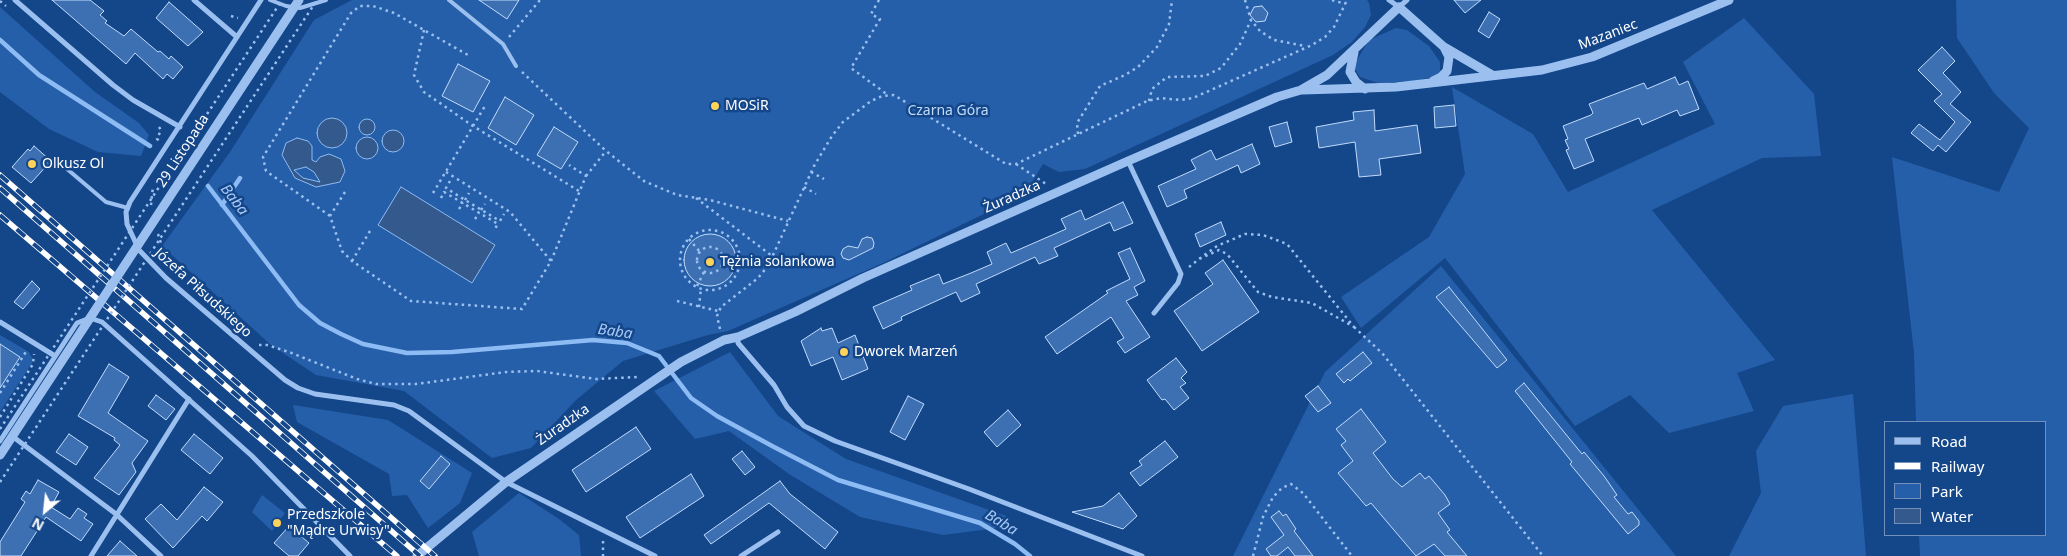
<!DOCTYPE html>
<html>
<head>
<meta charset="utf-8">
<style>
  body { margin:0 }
  #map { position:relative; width:2067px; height:556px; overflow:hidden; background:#14468a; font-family:"Noto Sans",sans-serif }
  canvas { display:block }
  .legend { position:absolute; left:1884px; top:421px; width:162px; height:115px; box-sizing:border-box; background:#14468a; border:1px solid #7290b9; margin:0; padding:6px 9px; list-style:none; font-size:15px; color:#fff }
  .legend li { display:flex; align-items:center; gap:10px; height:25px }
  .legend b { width:25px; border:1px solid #7290b9 }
  .north { position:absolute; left:20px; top:486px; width:50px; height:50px; -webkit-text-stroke:4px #14468a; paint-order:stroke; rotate:208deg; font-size:14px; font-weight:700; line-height:20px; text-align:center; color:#fff }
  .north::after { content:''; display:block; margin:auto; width:18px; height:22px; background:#fff; clip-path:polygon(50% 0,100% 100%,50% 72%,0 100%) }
</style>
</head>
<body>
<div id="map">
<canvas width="2067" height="556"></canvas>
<ul class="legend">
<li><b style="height:6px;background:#9bc0f0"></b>Road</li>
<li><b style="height:6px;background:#fff"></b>Railway</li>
<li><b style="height:14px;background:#265fa9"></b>Park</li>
<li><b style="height:14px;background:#34598c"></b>Water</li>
</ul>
<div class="north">N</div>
</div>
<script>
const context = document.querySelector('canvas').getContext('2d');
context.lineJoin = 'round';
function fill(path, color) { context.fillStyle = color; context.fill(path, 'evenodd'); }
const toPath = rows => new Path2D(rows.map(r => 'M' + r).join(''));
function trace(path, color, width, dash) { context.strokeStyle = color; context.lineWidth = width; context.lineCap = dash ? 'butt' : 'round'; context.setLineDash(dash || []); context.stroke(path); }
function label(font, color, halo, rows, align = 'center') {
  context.font = font + ' "Noto Sans",sans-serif'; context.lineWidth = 5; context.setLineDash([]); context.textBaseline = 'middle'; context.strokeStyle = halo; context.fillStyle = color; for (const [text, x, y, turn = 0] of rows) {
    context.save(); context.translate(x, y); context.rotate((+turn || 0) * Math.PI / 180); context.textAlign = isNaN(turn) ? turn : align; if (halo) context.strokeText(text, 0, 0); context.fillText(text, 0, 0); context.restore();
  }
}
fill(toPath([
  [352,0,1367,0,1369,3,1371,15,1365,27,1352,42,1333,55,1085,169,1059,172,1043,164,1025,194,883,263,728,331,708,335,623,361,575,401,531,448,492,458,404,391,316,375,271,345,162,246,230,152,314,20],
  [1956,0,2067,0,2067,556,1920,556,1919,535,2046,535,2046,422,1916,422,1914,353,1892,157,1999,192,2029,128,1994,93,1957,38],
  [0,7,95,92,139,123,149,135,141,156,98,152,49,129,0,92],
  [1744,18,1814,94,1821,156,1762,158,1652,210,1775,360,1737,373,1754,411,1669,433,1630,395,1575,426,1445,258,1361,328,1341,297,1429,237,1465,174,1452,87,1533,134,1568,192,1715,124,1683,62],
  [1396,28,1407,30,1429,46,1440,62,1440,71,1434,77,1413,81,1378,83,1360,77,1355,69,1357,60,1369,40],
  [1441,266,1676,556,1233,556,1325,372],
  [0,335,29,352,32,358,32,363,0,412],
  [730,352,778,416,846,459,1006,516,1005,527,943,535,860,517,789,474,729,431,695,439,654,391],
  [1853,394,1866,556,1729,556,1761,493,1756,451,1783,406],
  [293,405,388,420,472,473,460,503,428,528,407,495,392,496,389,474,297,422],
  [519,493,559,519,579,535,581,556,479,556,472,532],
  [262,495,285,513,272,531,252,512]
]), '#265fa9');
const water = toPath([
  '317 133a15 15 0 1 1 30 0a15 15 0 1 1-30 0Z',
  '359 127a8 8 0 1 1 16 0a8 8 0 1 1-16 0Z',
  '382 141a11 11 0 1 1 22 0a11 11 0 1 1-22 0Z',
  '356 148a11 11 0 1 1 22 0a11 11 0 1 1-22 0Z',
  [297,138,308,141,312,146,312,160,316,162,320,157,329,154,341,159,345,171,340,182,316,187,295,178,282,155,286,143,297,138],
  [306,167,314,172,320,182,303,178,294,170,306,167],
  [401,187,495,245,472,283,378,225,401,187]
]);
fill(water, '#34598c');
trace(water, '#8dbbf3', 1);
trace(toPath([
  [0,40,39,75,150,146],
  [208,186,299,305,320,323,341,334,363,344,407,353,452,352,593,340,627,343,659,356,691,398,717,416,774,447,838,480,980,523,1015,544,1030,556],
  [222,205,240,178]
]), '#8dbbf3', 4.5);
const building = toPath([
  [52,0,90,0,104,11,100,15,107,21,105,23,124,36,131,29,158,52,160,51,169,59,171,56,183,67,173,79,167,74,163,79,135,53,126,64,52,0],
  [479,0,519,0,507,19,479,0],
  [1454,0,1481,0,1465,13,1454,0],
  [169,2,203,32,188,46,156,18,169,2],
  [1262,6,1268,13,1265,21,1256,22,1250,15,1254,7,1262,6],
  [1489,12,1500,19,1489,38,1478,31,1489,12],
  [1942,47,1955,61,1943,73,1961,92,1950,104,1971,122,1946,152,1938,145,1933,151,1911,133,1919,124,1940,140,1955,122,1934,101,1942,94,1918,70,1942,47],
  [458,64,490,81,473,112,442,96,458,64],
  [1675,77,1679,85,1688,81,1699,109,1680,116,1677,110,1642,125,1639,118,1585,139,1594,161,1574,169,1566,150,1569,149,1565,140,1568,139,1563,126,1591,115,1593,113,1589,104,1644,83,1647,89,1675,77],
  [505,97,534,115,516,145,488,128,505,97],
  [1454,105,1456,126,1435,128,1434,107,1454,105],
  [1374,110,1375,131,1417,125,1421,153,1379,159,1381,175,1359,177,1355,142,1319,148,1316,127,1354,120,1353,112,1374,110],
  [1287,122,1292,142,1275,147,1269,127,1287,122],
  [554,127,578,142,561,169,537,155,554,127],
  [1252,144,1260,164,1241,173,1238,165,1184,190,1187,198,1167,207,1158,186,1196,169,1191,160,1211,150,1216,160,1252,144],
  [34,146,51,161,31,183,12,167,28,149,30,151,34,146],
  [1123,202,1133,223,1114,231,1110,222,1054,248,1058,256,1039,264,1035,257,976,284,980,293,961,302,956,292,901,317,902,320,883,329,873,307,912,290,910,286,939,274,943,284,971,273,992,264,987,252,1006,243,1011,253,1066,229,1061,219,1081,210,1085,220,1123,202],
  [1221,222,1226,235,1200,247,1195,234,1221,222],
  '684 260a26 26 0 1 1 52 0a26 26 0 1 1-52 0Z',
  [867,237,872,238,874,243,873,248,849,260,843,258,841,254,843,249,848,246,858,248,862,239,867,237],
  [1130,248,1145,281,1134,287,1138,295,1126,301,1150,337,1125,353,1117,342,1124,338,1111,317,1057,354,1045,337,1108,293,1106,291,1130,279,1118,253,1130,248],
  [1223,260,1259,312,1202,351,1174,311,1213,284,1205,273,1223,260],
  [32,281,40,289,23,309,14,302,32,281],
  [1449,287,1507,360,1497,368,1436,297,1449,287],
  [821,328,822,331,832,328,838,343,855,335,868,369,842,380,833,357,811,366,801,341,821,328],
  [0,344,20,357,0,388,0,344],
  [1363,352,1372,363,1350,381,1348,379,1344,383,1336,374,1363,352],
  [1176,358,1187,372,1181,378,1186,383,1180,387,1189,398,1174,410,1165,399,1162,400,1147,380,1176,358],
  [109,364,129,377,108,413,148,441,132,463,136,472,119,495,94,478,120,445,114,440,115,438,78,416,109,364],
  [1524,383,1582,454,1584,452,1604,476,1617,495,1614,497,1628,514,1632,512,1639,521,1639,525,1628,534,1570,464,1572,462,1515,391,1524,383],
  [1318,386,1331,403,1318,412,1305,396,1318,386],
  [156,395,175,409,166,420,148,406,156,395],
  [908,396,924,404,905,440,890,432,908,396],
  [1361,409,1386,442,1373,453,1393,479,1402,487,1420,473,1425,479,1429,476,1445,495,1450,504,1438,513,1450,530,1447,532,1467,556,1445,556,1434,544,1416,556,1371,503,1366,506,1338,473,1353,461,1341,445,1346,441,1336,429,1361,409],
  [1008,410,1021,425,997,447,984,432,1008,410],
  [636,427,651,449,586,492,572,470,636,427],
  [69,434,88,447,76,465,56,452,69,434],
  [194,434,223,458,210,474,181,450,194,434],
  [1165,441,1178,457,1140,486,1130,473,1142,465,1139,461,1165,441],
  [742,451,755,467,745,475,732,459,742,451],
  [441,456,450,464,429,489,420,481,441,456],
  [691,474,704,496,640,538,626,517,691,474],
  [38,480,59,492,51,507,70,519,78,508,87,514,84,518,93,524,81,541,46,517,21,556,0,556,0,542,25,502,21,499,26,491,30,494,38,480],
  [780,481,790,494,838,532,825,549,769,503,711,544,704,535,780,481],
  [204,487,223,502,207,521,202,516,173,548,145,519,161,504,177,520,204,487],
  [1119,493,1137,516,1123,529,1072,512,1103,506,1119,493],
  [1279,511,1283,516,1286,514,1296,529,1294,531,1313,556,1295,556,1288,547,1277,556,1271,556,1266,549,1284,535,1271,517,1279,511],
  [289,526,309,543,298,556,289,556,274,543,289,526],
  [120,541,137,556,107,556,120,541]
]);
fill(building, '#3d70b3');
trace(building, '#c1dbfb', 1);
trace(toPath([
  [879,0,871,14,880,19,851,68,888,95],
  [1245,0,1251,20,1260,31,1274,40,1305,46],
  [1332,0,1345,4],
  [0,1,6,6],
  [231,16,238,18],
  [424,30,414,75,424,92,473,126,579,191],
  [509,37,540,0],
  [522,72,606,151,644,181,677,195,710,200,788,221],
  [1149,101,1152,89,1167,77,1205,76,1221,68,1240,44,1251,20],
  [159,127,161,130,157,139,160,141],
  [1078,134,1077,123,1100,86,1125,75,1138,67,1157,47,1169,24,1172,0],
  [1016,164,1046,184],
  [811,172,824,179],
  [586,176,606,151],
  [450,181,446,188,465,200,500,221,504,214],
  [804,187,816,194],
  [345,192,330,216,342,251,352,261,411,301,522,309,551,261,510,212,446,172],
  [433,193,485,106],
  [441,198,444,192,498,224,494,230],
  [696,198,772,256],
  [465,200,469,193],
  [151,205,153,186],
  [459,209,463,203],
  [481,210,485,204],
  [330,216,266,171,263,157,351,13,360,6,373,6,394,13,468,55],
  [475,219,479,213],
  '680 260a30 30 0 1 1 60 0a30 30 0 1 1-60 0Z',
  [158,234,168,265],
  [689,239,700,252],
  '697 260a13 13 0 1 1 26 0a13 13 0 1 1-26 0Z',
  [352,261,370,231],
  [551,261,586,176,569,165],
  [723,263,739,267],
  [1189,267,1199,259,1217,246,1245,234,1263,235,1287,244,1354,327,1312,303,1272,297,1258,292,1227,254,1219,250,1199,259],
  [697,286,704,272],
  [677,301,718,311],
  [699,307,701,288],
  [1354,327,1382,353,1543,556],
  [720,329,717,316,721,307,758,278,768,266,814,166,832,136,843,122,871,101,882,96,894,95,1006,164,1016,164,1147,101,1161,98,1180,100,1193,98,1312,45,1325,37,1334,27,1347,0],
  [259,345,267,345,289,352,357,379,376,384,416,384,506,372,537,371,596,379,638,377],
  [0,393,27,350],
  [0,417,33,364,34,354],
  [603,541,603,556],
  [1253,556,1263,517,1273,497,1282,488,1291,484,1303,493,1352,556]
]), '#9bc0f0', 2.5, [2.5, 4]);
trace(toPath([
  [270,0,286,6,300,8,326,0],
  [449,0,503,44,516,66],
  [60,163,106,202,128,208]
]), '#9bc0f0', 4);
trace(toPath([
  [15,0,113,85,133,100,180,127],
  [194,0,237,37],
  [261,0,130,202,126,212,127,224,139,250,166,278,285,380,298,388,315,394,394,405,409,411,506,482,655,556],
  [1389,0,1399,7,1407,0],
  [1128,161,1181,274,1178,283,1154,313],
  [0,322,55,356],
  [738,337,738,343,774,385,787,407,804,426,835,441,969,489,1142,556],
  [12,436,116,514,161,556],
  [0,441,77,323,90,318,102,322,252,456,350,556],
  [91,556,189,399],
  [741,556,778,532]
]), '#9bc0f0', 5);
trace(toPath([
  [1354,52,1350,72,1356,82,1365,89],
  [1433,81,1441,77,1447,71,1449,57,1444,47],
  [1303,90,1396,87,1542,70,1592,57,1729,0],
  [417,556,506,482,681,362,724,340,738,337,795,312,863,278,1128,161,1277,97,1301,90,1327,75,1399,7,1444,47,1492,75]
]), '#9bc0f0', 9);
const rail = toPath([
  [0,175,435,556],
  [0,188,420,556],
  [0,215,397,556]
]);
trace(rail, '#fff', 5.5);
trace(rail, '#14468a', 4, [11]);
trace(toPath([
  [0,429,282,0],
  [0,482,317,0]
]), '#9bc0f0', 2.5, [2.5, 4]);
trace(toPath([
  [0,455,299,0]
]), '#9bc0f0', 9);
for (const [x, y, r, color] of [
  [715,106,5,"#ffd25a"],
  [32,164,5,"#ffd25a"],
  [710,262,5,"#ffd25a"],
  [844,352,5,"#ffd25a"],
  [277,523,5,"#ffd25a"]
]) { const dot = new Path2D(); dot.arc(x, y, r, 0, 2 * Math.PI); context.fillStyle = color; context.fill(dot); trace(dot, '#14468a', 2); }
label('14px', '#fff', '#14468a', [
  ["Mazaniec",1608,35,-21],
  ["29 Listopada",183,151,-57],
  ["Żuradzka",1012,197,-24],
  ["Józefa Piłsudskiego",203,293,42],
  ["Żuradzka",563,425,-35]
]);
label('14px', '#fff', '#14468a', [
  ["MOSiR",725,106],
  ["Olkusz Ol",42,164],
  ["Tężnia solankowa",720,262],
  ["Dworek Marzeń",854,352],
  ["Przedszkole",287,515],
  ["\"Mądre Urwisy\"",287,531]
], 'left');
label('14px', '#c1dbfb', '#14468a', [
  ["Czarna Góra",948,111]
]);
label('italic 15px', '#a7caf7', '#14468a', [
  ["Baba",234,200,52],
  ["Baba",615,332,8],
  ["Baba",1001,523,31]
]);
</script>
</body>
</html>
